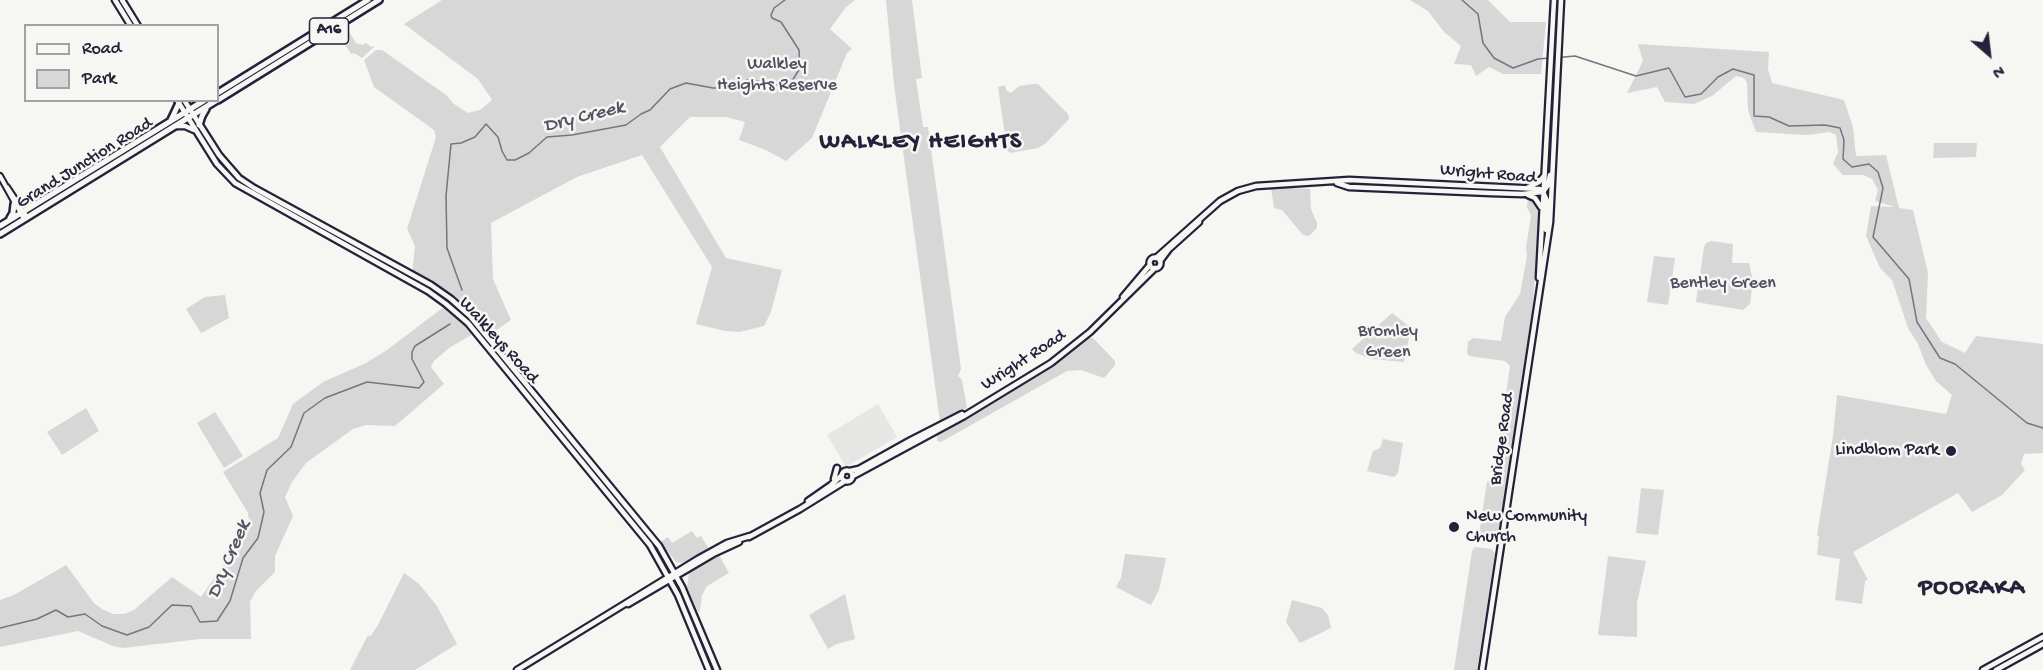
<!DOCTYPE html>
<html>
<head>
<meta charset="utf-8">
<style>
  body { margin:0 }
  #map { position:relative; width:2043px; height:670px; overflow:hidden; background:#f6f6f2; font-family:"Gochi Hand",sans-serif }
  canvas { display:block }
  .legend { position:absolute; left:24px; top:24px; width:195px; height:78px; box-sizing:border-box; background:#f6f6f2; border:2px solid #a1a1a9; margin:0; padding:8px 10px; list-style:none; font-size:18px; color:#22223b }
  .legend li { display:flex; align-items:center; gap:12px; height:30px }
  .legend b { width:30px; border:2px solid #a1a1a9 }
  .north { position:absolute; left:1959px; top:24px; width:60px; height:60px; -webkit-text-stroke:4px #f6f6f2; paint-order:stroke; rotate:152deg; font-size:16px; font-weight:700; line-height:24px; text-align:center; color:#22223b }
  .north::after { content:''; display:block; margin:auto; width:21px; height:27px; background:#22223b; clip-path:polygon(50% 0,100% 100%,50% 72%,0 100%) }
</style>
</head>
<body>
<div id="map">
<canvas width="2043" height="670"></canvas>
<ul class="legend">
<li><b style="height:8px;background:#f6f6f2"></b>Road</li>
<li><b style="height:16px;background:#d7d7d7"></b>Park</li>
</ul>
<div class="north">N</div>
</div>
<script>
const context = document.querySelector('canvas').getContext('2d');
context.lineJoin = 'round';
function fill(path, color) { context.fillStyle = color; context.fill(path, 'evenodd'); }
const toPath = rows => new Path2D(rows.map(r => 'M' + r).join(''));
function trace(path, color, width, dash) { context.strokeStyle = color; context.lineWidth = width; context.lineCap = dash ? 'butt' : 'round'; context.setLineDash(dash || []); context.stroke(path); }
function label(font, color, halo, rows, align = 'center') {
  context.font = font + ' "Gochi Hand",sans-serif'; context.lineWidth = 5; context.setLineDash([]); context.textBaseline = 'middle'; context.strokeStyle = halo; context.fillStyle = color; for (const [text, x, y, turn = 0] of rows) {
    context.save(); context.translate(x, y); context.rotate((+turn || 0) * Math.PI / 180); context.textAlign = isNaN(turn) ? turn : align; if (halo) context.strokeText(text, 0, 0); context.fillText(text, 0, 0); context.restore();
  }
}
fill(toPath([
  [878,404,897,437,846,467,827,435]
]), '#e6e6e4');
fill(toPath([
  [442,0,855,0,846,7,830,29,852,49,847,53,812,138,786,161,766,150,739,140,745,122,726,117,690,117,660,147,726,258,782,270,771,312,764,326,739,332,725,331,696,324,712,267,642,155,577,177,491,223,493,279,511,320,488,336,454,301,412,275,415,246,407,229,436,137,434,130,374,87,364,60,376,50,382,50,446,95,454,104,468,113,480,110,492,100,478,79,404,24],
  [886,0,912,0,922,78,916,79,923,127,928,127,961,369,958,376,962,380,967,408,940,422,894,85],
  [1410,0,1488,0,1510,22,1546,22,1541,74,1503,74,1489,67,1476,76,1471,65,1454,64,1461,46,1444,32,1428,11],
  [346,27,356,43,362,45,366,43,371,47,375,46,362,58,354,53,351,54,337,32],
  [1638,44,1769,52,1768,69,1772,83,1844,100,1853,127,1856,156,1886,155,1899,208,1913,210,1928,273,1926,318,1942,342,1965,353,1976,336,2043,344,2043,453,2024,454,2021,464,2025,470,2002,495,1972,512,1958,493,1853,552,1868,580,1865,581,1862,604,1835,600,1840,559,1817,555,1819,536,1817,535,1833,436,1837,395,1946,414,1952,395,1936,381,1926,365,1918,344,1908,328,1892,280,1880,268,1866,236,1871,206,1895,207,1875,201,1878,190,1872,179,1863,175,1843,175,1833,164,1838,152,1836,135,1830,132,1807,135,1756,132,1748,110,1747,83,1744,78,1736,76,1712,96,1694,104,1665,102,1657,87,1627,93,1643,61],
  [1034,84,1038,84,1068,114,1069,119,1045,144,1038,148,1010,153,1007,150,998,87,1005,85,1006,90,1011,93,1019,86],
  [1934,143,1977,143,1976,157,1933,158],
  [1271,187,1310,189,1311,209,1317,223,1317,228,1309,236,1303,235,1282,210,1274,208],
  [1528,197,1534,199,1539,205,1540,210,1533,304,1498,539,1491,543,1478,541,1487,482,1494,477,1510,366,1505,361,1469,356,1467,353,1468,342,1473,338,1501,341,1505,317,1520,294,1527,256,1526,248,1531,216,1527,207],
  [1711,241,1733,244,1732,263,1749,263,1753,281,1750,304,1743,310,1696,302,1704,247,1706,243],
  [1654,256,1675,258,1668,305,1647,302],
  [225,295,229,318,201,333,186,309,205,297],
  [445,306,473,334,449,348,434,361,431,367,444,384,395,426,366,425,353,429,306,463,292,482,285,497,293,516,275,556,275,572,255,592,250,602,251,639,200,639,123,648,113,646,78,631,0,647,0,600,14,595,66,565,94,603,102,609,113,614,124,614,134,610,172,577,201,597,247,531,249,520,248,513,223,472,278,438,293,404,323,382,366,363,387,350],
  [1392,313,1411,328,1404,362,1372,359,1356,353,1352,349],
  [1088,338,1093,338,1115,361,1115,365,1104,378,1081,370,1067,371,941,442,937,441,937,433,1042,373],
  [86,408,99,431,62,455,47,432],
  [215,412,243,456,224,468,197,423],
  [1383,439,1403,443,1398,473,1394,477,1367,471,1373,451,1380,448],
  [1641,488,1664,490,1658,535,1636,533],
  [692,531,697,538,701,536,709,549,689,561,680,563,676,562,660,542,668,537,672,543],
  [1475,547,1491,549,1495,553,1477,670,1454,670,1472,551],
  [1125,554,1166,558,1159,590,1151,605,1116,587,1121,578],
  [719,555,729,573,707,586,702,595,700,611,698,612,687,587,689,573],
  [1608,556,1646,561,1637,603,1637,637,1598,635],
  [404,573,419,584,437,606,457,644,415,670,350,670,368,635,370,637,378,625],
  [845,594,855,639,837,644,828,649,809,615],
  [1292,600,1322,608,1328,615,1331,628,1300,643,1286,622]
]), '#d7d7d7');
trace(toPath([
  [1462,0,1478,14,1483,43,1494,58,1513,68,1538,59,1549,58],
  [1553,58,1575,56,1636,76,1669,68,1685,97,1701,94,1718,77,1733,69,1754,75,1754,116,1769,117,1789,126,1825,125,1840,128,1844,140,1843,159,1852,167,1869,164,1878,172,1883,188,1873,237,1909,279,1917,322,1940,358,1955,364,2027,423,2043,428],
  [462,290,447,248,446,196,451,144,461,143,475,137,486,124,498,137,502,151,507,160,515,160,529,153,547,137,572,135,626,125,641,114,650,110,670,89,686,83,713,88,729,88,740,85,746,80,753,80,774,85,788,83,792,81,800,68,799,50,781,22,772,18,771,15,774,8,785,0],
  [0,628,37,619,56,610,68,617,85,614,102,626,127,635,149,627,172,605,191,606,200,622,217,621,230,601,243,558,258,538,264,512,260,493,267,470,291,447,304,413,325,398,367,382,419,388,424,382,412,359,412,352,415,346,450,324]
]), '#757583', 1.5);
const tertiary = toPath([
  [0,176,24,219],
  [7,187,27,217],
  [17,200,32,206]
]);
const secondary = toPath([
  [115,0,131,26],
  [122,0,138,26],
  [177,100,217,164,235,183,428,291,446,304,468,323,650,545,678,595,709,670],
  [184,100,219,155,239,178,254,188,431,285,451,299,470,316,659,546,682,587,717,670],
  [176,126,185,126,194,130],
  [1337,183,1349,187,1491,193,1522,194,1543,192],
  [1527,188,1539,182,1544,176],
  [1543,192,1547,201,1546,230],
  [1543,192,1548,185,1550,175],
  [1528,195,1535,198,1541,207],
  '1149.5 263a5.5 5.5 0 1 1 11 0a5.5 5.5 0 1 1-11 0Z',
  [1156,258,1220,201,1238,191,1256,186,1349,180,1540,189,1543,192],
  [1160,261,1169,249,1199,222],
  [1539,278,1554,0],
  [1123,297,1150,265],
  '841.5 476a5.5 5.5 0 1 1 11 0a5.5 5.5 0 1 1-11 0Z',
  [850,471,859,469,911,440,962,414],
  [853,476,964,416,1051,363,1090,332,1155,268],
  [834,479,837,468],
  [808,501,831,485,842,475],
  [749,537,800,509,845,481],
  [628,604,713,554,739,542],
  [517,670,698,559,727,543,750,536],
  [1482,670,1550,222,1561,0],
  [1983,670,2043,637],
  [1996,670,2043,644]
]);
const trunk = toPath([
  [218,93,368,0],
  [218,100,379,0],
  [171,120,179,103],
  [199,125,202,116,206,109],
  [10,218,13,213,14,204],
  [0,226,205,100],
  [0,234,217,100]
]);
trace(tertiary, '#22223b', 8);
trace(secondary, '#22223b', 9);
trace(trunk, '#22223b', 10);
trace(tertiary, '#f6f6f2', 4);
trace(secondary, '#f6f6f2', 4.5);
trace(trunk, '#f6f6f2', 5);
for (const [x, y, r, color] of [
  [1951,451,6,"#22223b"],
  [1454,527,6,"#22223b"]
]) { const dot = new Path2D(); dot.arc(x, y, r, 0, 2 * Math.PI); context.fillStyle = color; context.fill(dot); trace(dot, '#f6f6f2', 2); }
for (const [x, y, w] of [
  [329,31,39]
]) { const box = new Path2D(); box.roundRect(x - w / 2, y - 13, w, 26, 4.5); context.fillStyle = '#f6f6f2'; context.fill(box); trace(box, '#22223b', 1.5); }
label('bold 16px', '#22223b', null, [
  ["A16",329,31]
]);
label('18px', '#4f4f62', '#f6f6f2', [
  ["Walkley",777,65],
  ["Heights Reserve",777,86],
  ["Bentley Green",1723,284],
  ["Bromley",1388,332],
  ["Green",1388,353]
]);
label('18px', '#22223b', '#f6f6f2', [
  ["Grand Junction Road",85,164,-32],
  ["Wright Road",1488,175,5],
  ["Walkleys Road",498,341,48],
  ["Wright Road",1024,361,-33],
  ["Bridge Road",1503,439,-82]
]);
label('18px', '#22223b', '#f6f6f2', [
  ["Lindblom Park",1939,451],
  ["New Community",1466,517,"left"],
  ["Church",1466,538,"left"]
], 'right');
label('italic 20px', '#535365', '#f6f6f2', [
  ["Dry Creek",584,118,-14],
  ["Dry Creek",230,560,-67]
]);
context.letterSpacing = '1.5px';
label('bold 24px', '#22223b', '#f6f6f2', [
  ["WALKLEY HEIGHTS",921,143],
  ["POORAKA",1972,589]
]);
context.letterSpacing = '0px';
</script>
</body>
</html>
